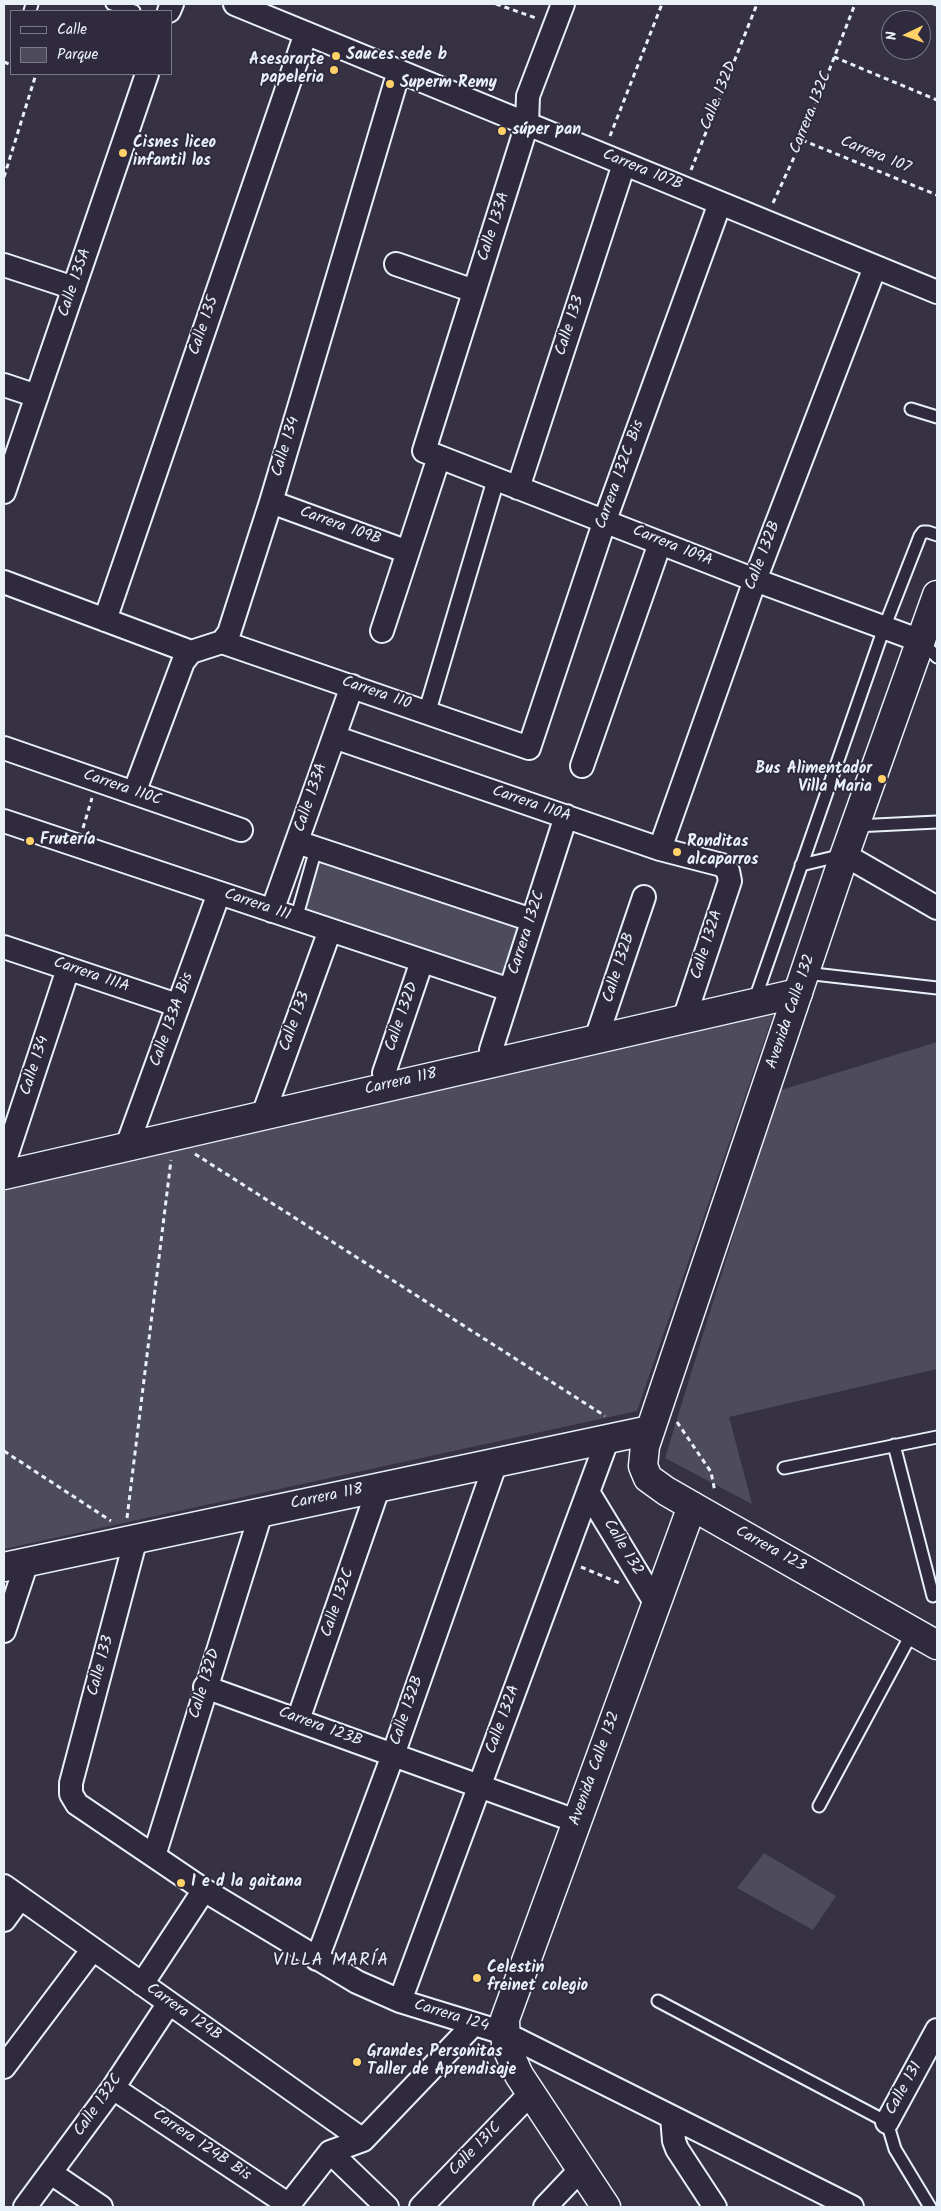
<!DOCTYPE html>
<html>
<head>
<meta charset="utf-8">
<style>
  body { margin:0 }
  #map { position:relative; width:941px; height:2211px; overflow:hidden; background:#363244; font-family:Kalam,sans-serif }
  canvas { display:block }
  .frame { position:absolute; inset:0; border:5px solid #e8f1f8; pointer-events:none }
  .legend { position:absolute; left:10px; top:10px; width:162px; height:65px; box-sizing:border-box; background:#2f2a3d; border:1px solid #797a88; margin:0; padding:6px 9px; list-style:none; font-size:15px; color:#e8f1f8 }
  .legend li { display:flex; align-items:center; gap:10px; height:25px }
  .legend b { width:25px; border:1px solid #797a88 }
  .north { position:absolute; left:881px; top:10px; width:50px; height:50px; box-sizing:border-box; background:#2f2a3d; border:1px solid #797a88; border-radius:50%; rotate:267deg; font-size:14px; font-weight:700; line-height:20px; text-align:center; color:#e8f1f8 }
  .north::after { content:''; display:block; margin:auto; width:18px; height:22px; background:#ffd166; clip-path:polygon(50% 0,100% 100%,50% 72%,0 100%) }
</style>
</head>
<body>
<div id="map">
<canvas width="941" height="2211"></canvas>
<div class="frame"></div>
<ul class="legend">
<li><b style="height:6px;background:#2f2a3d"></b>Calle</li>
<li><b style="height:14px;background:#4d4b5c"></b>Parque</li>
</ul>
<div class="north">N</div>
</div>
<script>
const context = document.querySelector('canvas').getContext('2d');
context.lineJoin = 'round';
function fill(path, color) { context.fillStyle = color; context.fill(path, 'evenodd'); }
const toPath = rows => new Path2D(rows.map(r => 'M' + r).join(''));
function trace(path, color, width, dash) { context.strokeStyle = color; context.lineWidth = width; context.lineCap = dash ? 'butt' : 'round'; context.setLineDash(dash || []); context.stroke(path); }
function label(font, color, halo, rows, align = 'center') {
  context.font = font + ' Kalam,sans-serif'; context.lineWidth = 4; context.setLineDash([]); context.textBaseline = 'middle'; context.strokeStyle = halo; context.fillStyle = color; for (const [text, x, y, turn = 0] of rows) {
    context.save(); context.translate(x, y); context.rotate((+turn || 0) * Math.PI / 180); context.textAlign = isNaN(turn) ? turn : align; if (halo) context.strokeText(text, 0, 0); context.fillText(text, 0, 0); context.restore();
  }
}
fill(toPath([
  [310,854,523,926,504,982,291,910],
  [774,1012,637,1411,4,1549,4,1182],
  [937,1042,937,1369,729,1417,752,1504,665,1458,778,1091],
  [764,1853,836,1896,813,1930,737,1888]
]), '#4d4b5c');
const service = toPath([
  [112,4,134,11],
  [30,11,32,4],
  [911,409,937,417],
  [921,641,937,657],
  [855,826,937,822],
  [801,865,843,855],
  [296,919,316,849],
  [805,973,937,988],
  [754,1002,884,628,920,536,923,532,928,532,937,535],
  [894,1445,933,1596],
  [784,1468,937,1437],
  [819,1806,913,1631],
  [658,2001,887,2122,895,2149,930,2207]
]);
const pedestrian = toPath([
  [427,712,496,479]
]);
const minor = toPath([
  [235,4,937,292],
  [563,4,528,96,527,124,424,451,755,580,921,641],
  [169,11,172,4],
  [396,264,474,291],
  [4,265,74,288],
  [4,385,37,396],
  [518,488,624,164],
  [4,492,147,74],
  [271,502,408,552],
  [4,582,191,652],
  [105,620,306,33],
  [382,631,439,457],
  [222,642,529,748,605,520,720,203],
  [334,737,660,849,722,865,728,871,730,881,684,1019],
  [4,748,241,830],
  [582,766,660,543],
  [134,793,183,662,191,652,222,642,229,633,271,502,399,71],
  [4,821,510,990],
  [297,842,532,920],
  [660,849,755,580,875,267],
  [845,855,937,908],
  [272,911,352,686],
  [4,947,177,1005],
  [596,1039,644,897],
  [491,1050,566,816],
  [384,1073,422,961],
  [263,1115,330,930],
  [127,1146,219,893],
  [4,1163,68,969],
  [588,1492,656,1604],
  [136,1538,71,1783,71,1794,77,1804,204,1890,357,1982,400,2001,504,2033,852,2207],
  [4,1631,27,1562],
  [205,1687,576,1821],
  [298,1720,379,1486],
  [154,1856,261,1513],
  [4,1886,363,2140],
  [4,1920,20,1898],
  [317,1959,393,1755,496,1462],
  [142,1984,204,1890],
  [400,2001,608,1438],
  [4,2067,93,1949],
  [113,2088,289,2205],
  [672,2117,674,2141,677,2149,715,2207],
  [887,2122,937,2030],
  [330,2152,387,2207],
  [51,2173,101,2207],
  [25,2207,113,2088,169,2003],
  [287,2207,330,2152,363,2140,474,2024],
  [421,2207,531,2093],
  [545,2207,581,2169]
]);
const tertiary = toPath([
  [4,1175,798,993],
  [692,1506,937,1645],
  [4,1567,650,1430]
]);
const secondary = toPath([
  [606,2207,519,2075,506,2046,505,2019,692,1506,666,1491,648,1478,643,1466,645,1446,842,862,937,595]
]);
trace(service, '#e8f1f8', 15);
trace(pedestrian, '#e8f1f8', 20);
trace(minor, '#e8f1f8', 26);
trace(tertiary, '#e8f1f8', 31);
trace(secondary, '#e8f1f8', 31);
trace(toPath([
  [496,4,536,18],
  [933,4,937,5],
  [834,57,937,100],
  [4,62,11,65],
  [610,136,662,4],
  [802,140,937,195],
  [691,170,757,4],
  [4,177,36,74],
  [773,203,802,140,855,4],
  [83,828,92,798],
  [195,1154,605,1416],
  [677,1422,711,1472,715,1492],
  [4,1451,111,1521],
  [127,1518,171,1160],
  [581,1567,619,1583]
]), '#e8f1f8', 3, [5, 4]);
trace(service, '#2f2a3d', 11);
trace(pedestrian, '#2f2a3d', 16);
trace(minor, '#2f2a3d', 22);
trace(tertiary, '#2f2a3d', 28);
trace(secondary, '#2f2a3d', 28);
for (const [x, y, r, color] of [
  [336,56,5,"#ffd166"],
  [334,70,5,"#ffd166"],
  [390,84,5,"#ffd166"],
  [502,131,5,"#ffd166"],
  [123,153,5,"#ffd166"],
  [882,779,5,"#ffd166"],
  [30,841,5,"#ffd166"],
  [677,852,5,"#ffd166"],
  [181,1883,5,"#ffd166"],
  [477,1978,5,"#ffd166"],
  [357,2062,5,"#ffd166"]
]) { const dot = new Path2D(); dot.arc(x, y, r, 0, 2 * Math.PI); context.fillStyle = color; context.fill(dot); trace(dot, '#2f2a3d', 2); }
label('bold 16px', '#e8f1f8', '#2f2a3d', [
  ["Sauces sede b",346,56],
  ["Asesorarte",324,61,"right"],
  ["papeleria",324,79,"right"],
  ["Superm Remy",400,84],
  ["súper pan",512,131],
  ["Cisnes liceo",133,144],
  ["infantil los",133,162],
  ["Bus Alimentador",872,770,"right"],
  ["Villa Maria",872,788,"right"],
  ["Frutería",40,841],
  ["Ronditas",687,843],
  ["alcaparros",687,861],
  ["I e d la gaitana",191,1883],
  ["Celestin",487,1969],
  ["freinet colegio",487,1987],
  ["Grandes Personitas",367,2053],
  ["Taller de Aprendisaje",367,2071]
], 'left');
label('16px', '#e8f1f8', '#2f2a3d', [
  ["Calle 132D",720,96,-68],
  ["Carrera 132C",812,113,-68],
  ["Carrera 107",875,156,22],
  ["Carrera 107B",642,171,22],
  ["Calle 133A",495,227,-72],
  ["Calle 135A",76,283,-71],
  ["Calle 135",205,326,-71],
  ["Calle 133",571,326,-72],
  ["Calle 134",287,447,-73],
  ["Carrera 132C Bis",621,475,-70],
  ["Carrera 109B",340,527,20],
  ["Carrera 109A",672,547,22],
  ["Calle 132B",764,556,-69],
  ["Carrera 110",376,694,19],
  ["Carrera 110C",122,789,19],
  ["Calle 133A",312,798,-71],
  ["Carrera 110A",531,805,19],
  ["Carrera 111",257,906,19],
  ["Carrera 132C",528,933,-72],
  ["Calle 132A",708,945,-72],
  ["Calle 132B",620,968,-72],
  ["Carrera 111A",91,976,19],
  ["Avenida Calle 132",792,1012,-71],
  ["Calle 132D",403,1017,-71],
  ["Calle 133A Bis",173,1020,-70],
  ["Calle 133",296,1022,-70],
  ["Calle 134",36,1066,-72],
  ["Carrera 118",401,1083,-13],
  ["Carrera 118",327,1498,-12],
  ["Calle 132",622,1548,59],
  ["Carrera 123",770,1550,29],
  ["Calle 132C",339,1603,-71],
  ["Calle 133",102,1666,-75],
  ["Calle 132D",206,1684,-73],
  ["Calle 132B",408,1711,-71],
  ["Calle 132A",504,1720,-70],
  ["Carrera 123B",320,1728,20],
  ["Avenida Calle 132",596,1769,-70],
  ["Carrera 124B",183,2013,35],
  ["Carrera 124",451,2017,17],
  ["Calle 131",905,2089,-61],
  ["Calle 132C",99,2106,-55],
  ["Carrera 124B Bis",201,2146,34],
  ["Calle 131C",476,2150,-46]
]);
context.letterSpacing = '1px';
label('18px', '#e8f1f8', '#2f2a3d', [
  ["VILLA MARÍA",331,1962]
]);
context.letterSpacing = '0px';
</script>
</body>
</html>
